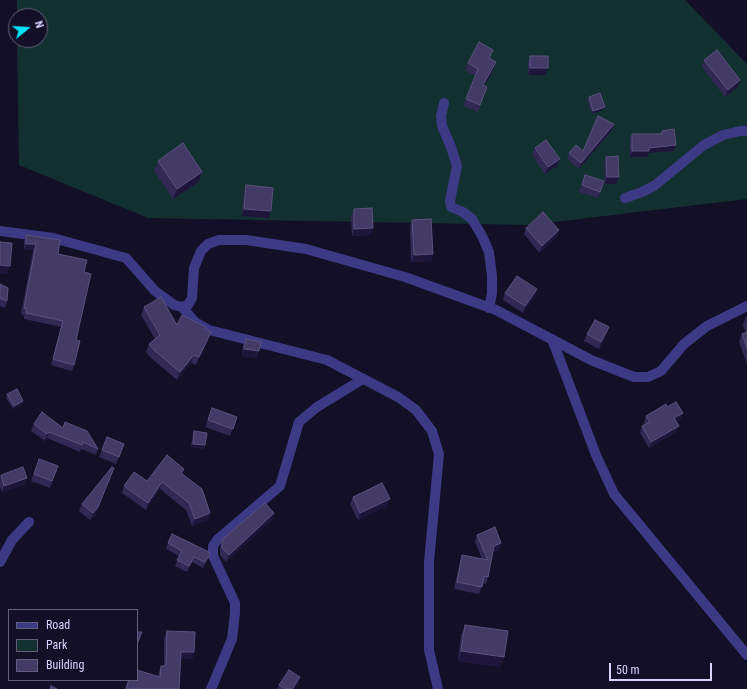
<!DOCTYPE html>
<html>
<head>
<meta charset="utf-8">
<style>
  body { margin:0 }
  #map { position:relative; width:747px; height:689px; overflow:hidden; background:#130f26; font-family:"Roboto Condensed",sans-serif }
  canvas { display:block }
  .legend { position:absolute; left:8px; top:609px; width:130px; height:72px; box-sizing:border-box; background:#130f26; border:1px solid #625e7d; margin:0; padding:5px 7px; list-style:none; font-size:12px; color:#d9d4ff }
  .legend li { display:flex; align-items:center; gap:8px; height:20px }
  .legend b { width:20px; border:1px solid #625e7d }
  .north { position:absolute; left:8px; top:8px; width:40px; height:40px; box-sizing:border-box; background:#130f26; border:1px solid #625e7d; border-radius:50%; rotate:72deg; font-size:11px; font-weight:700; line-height:16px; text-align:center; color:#d9d4ff }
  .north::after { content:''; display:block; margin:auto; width:14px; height:18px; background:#00e5ff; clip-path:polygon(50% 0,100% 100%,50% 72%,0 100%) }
  .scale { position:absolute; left:609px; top:663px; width:103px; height:18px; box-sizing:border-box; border:2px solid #d9d4ff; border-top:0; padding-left:5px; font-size:12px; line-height:14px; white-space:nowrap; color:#d9d4ff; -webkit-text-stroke:3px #130f26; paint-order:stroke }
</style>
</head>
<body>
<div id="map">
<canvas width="747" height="689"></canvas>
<ul class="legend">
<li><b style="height:5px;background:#3d3a85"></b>Road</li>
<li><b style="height:11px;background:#12302f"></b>Park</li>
<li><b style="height:11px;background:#433a66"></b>Building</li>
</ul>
<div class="north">N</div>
<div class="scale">50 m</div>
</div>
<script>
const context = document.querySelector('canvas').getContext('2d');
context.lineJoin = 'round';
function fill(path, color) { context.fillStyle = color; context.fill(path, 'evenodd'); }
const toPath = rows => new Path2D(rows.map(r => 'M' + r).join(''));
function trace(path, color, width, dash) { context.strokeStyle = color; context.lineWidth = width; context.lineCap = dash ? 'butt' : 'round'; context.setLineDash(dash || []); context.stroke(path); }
fill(toPath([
  [17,0,685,0,747,64,747,199,529,225,148,218,19,165,17,40,40,40,40,16,17,16]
]), '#12302f');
trace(toPath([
  [444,103,441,116,442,126,451,147,457,166,450,201,451,207,463,212,472,219,482,236,489,252,492,276,492,293,489,308],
  [625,198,642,192,654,186,704,145,723,135,740,131,747,131],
  [182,307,195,322,209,330,327,360,398,397,416,410,432,431,439,454,429,562,429,650,438,689],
  [552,339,596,455,614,494,747,655],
  [0,562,12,540,29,522],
  [211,689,232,639,235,613,235,603,213,556,213,546,218,539,280,486,299,422,317,407,363,379]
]), '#3d3a85', 10);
trace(toPath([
  [0,231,53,238,126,258,155,291,174,305,182,307,188,305,192,298,194,268,201,251,208,244,219,240,246,240,306,249,405,277,496,310,591,360,634,377,648,377,661,371,684,344,707,326,747,306]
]), '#3d3a85', 10);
fill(toPath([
  [530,56,546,75,528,75,528,63],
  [491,57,489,59,496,62,494,69,484,86,487,87,478,112,463,106,475,76,465,70,468,63],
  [704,60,740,80,738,87,725,97,702,67],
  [589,97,603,110,592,114,587,100],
  [612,130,579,169,567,159,569,153,583,151],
  [662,131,674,151,649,153,647,157,630,157,630,139,632,134,661,134],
  [535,148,557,166,545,174,532,155],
  [606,157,616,184,605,184,604,164],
  [158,161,202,172,199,182,173,199,154,171],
  [585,175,604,181,598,198,579,192],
  [246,185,271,211,269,218,242,216,244,192],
  [354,209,373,228,370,235,352,236,351,216],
  [412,220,433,254,431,261,411,262,410,227],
  [526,228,559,230,557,237,539,253,524,234],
  [26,235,58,254,84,272,76,340,74,365,72,371,51,365,61,327,24,319,24,316,21,314,33,250,24,250,24,241],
  [0,284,7,301,5,308,0,306],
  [505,293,535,296,523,313,503,300],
  [144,307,177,325,205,329,208,340,196,365,191,363,177,380,151,358,146,352,149,344,155,339,141,315],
  [747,316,747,364,739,342,742,334,746,333,743,325,746,317],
  [609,327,606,334,599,349,584,341,587,334],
  [246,339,257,358,242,356,243,345],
  [7,394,22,404,13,409,6,398],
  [667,407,683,413,680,420,676,422,679,426,676,432,649,448,640,433,642,426,645,424,644,422,646,416],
  [212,408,237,417,230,436,205,427],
  [34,424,63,428,98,449,96,455,81,449,80,452,47,438,45,441,31,431],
  [194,431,205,445,204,449,191,447,193,435],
  [107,437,124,444,116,464,99,457],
  [39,459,58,466,50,488,31,481],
  [114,468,96,514,90,520,79,511,82,504],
  [184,469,182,473,210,513,208,520,192,526,186,510,160,489,146,510,122,493,124,486,147,481],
  [1,475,27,478,24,485,2,492,0,487,0,477],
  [353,497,387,506,358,520,350,504],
  [272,520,226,562,220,555,220,548,222,541],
  [477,535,501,543,499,550,493,552,488,577,486,584,483,583,479,594,454,589,460,562,462,555,482,559,475,542],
  [168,543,210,554,203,568,192,562,187,572,175,566,179,556,166,549],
  [465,625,504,657,500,667,458,661,461,635],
  [167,631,194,652,192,659,181,659,179,689,125,689,128,680,137,680,158,676,159,672,161,666,164,666,164,638],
  [300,677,297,684,294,689,277,689,279,685]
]), '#312854');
fill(toPath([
  [496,62,494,69,481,92,483,85],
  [530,68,548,68,546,75,528,75],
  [740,80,738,87,725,97,728,90],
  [605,107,603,110,592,114,593,111],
  [614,124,612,130,579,169,581,163],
  [676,145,674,151,649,153,647,157,630,157,632,151,649,148],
  [560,159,557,166,545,174,548,167],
  [202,172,199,182,173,199,177,189],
  [607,177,619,177,616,184,605,184],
  [244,209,271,211,269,218,242,216],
  [373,228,370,235,352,236,354,229],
  [559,230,557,237,539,253,542,246],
  [26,244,36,244,33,250,24,250],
  [433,254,431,261,411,262,414,255],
  [0,265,10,266,7,274,0,274],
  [537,289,535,296,523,313,525,306],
  [609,327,606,334,599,349,601,342],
  [211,332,208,340,196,365,199,357],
  [244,349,259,351,257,358,242,356],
  [194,355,191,363,177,380,180,372],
  [23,401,22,404,13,409,14,406],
  [683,413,680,420,672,425,674,418],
  [679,426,676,432,649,448,651,442],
  [49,432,47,438,45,441,47,434],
  [193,444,205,445,204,449,191,447],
  [114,468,96,514,90,520,93,513],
  [27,478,24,485,2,492,4,486],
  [162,482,160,489,146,510,148,503],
  [390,499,387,506,358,520,360,513],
  [210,513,208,520,192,526,195,519],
  [274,513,272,520,226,562,229,555],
  [501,543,499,550,491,553,494,546],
  [194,557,192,562,187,572,189,566],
  [461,651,504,657,500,667,458,661],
  [181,652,194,652,192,659,179,659],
  [300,677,297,684,294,689,292,689]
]), '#1d163a');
const building = toPath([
  [479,42,493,50,489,58,496,62,483,85,487,87,480,105,466,99,478,69,468,63,479,42],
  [717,50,740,80,728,90,704,60,717,50],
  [530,56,548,56,548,68,530,68,530,56],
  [600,93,605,107,593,111,589,97,600,93],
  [598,116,614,124,581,163,569,153,576,145,583,151,598,116],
  [674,129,676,145,649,148,649,151,632,151,632,134,662,134,662,131,674,129],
  [546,140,560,159,548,167,535,148,546,140],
  [183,143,202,172,177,189,158,161,183,143],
  [618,156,619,177,607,177,606,157,618,156],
  [585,175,604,181,600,192,582,185,585,175],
  [246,185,273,188,271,211,244,209,246,185],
  [372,208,373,228,354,229,354,209,372,208],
  [543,212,559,230,542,246,526,228,543,212],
  [431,219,433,254,414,255,412,220,431,219],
  [26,235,60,240,58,254,87,260,84,272,91,274,76,340,80,341,74,365,53,359,63,321,26,313,27,309,24,308,36,244,26,244,26,235],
  [0,242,12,243,10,266,0,265,0,242],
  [517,276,537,289,525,306,505,293,517,276],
  [0,284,8,288,7,301,0,298,0,284],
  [161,297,177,325,182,315,206,327,205,329,211,332,199,357,194,355,180,372,154,350,149,344,160,335,144,307,161,297],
  [595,320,609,327,601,342,587,334,595,320],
  [747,332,747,348,742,334,747,332],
  [246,339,261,342,259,351,244,349,246,339],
  [17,389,23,401,14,406,7,394,17,389],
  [676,402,683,413,674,418,679,426,651,442,642,426,650,422,646,416,666,404,667,407,676,402],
  [212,408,237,417,233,429,208,420,212,408],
  [42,412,63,428,65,422,87,431,98,449,83,442,82,445,49,432,47,434,34,424,42,412],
  [194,431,207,433,205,445,193,444,194,431],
  [107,437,124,444,119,457,102,450,107,437],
  [167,455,184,469,181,473,202,489,210,513,195,519,189,503,162,482,148,503,124,486,134,472,147,481,167,455],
  [39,459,58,466,52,481,34,474,39,459],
  [23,467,27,478,4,486,1,475,23,467],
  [112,467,114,468,98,507,93,513,82,504,112,467],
  [382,483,390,499,360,513,353,497,382,483],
  [265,503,274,513,229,555,222,548,222,541,225,537,265,503],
  [495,527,501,543,494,546,488,577,484,576,482,587,457,582,462,555,488,560,477,535,495,527],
  [172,534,209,552,210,554,205,562,194,557,189,566,177,560,182,551,168,543,172,534],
  [465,625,508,631,504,657,461,651,465,625],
  [167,631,195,632,194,652,181,652,179,689,126,689,129,680,137,680,137,670,160,677,161,666,166,666,167,631],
  [137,632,142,632,137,644,137,632],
  [289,670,300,677,292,689,285,689,279,685,289,670],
  [51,686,57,689,50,689,51,686]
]);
fill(building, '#433a66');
trace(building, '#5a527e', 1);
</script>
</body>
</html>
